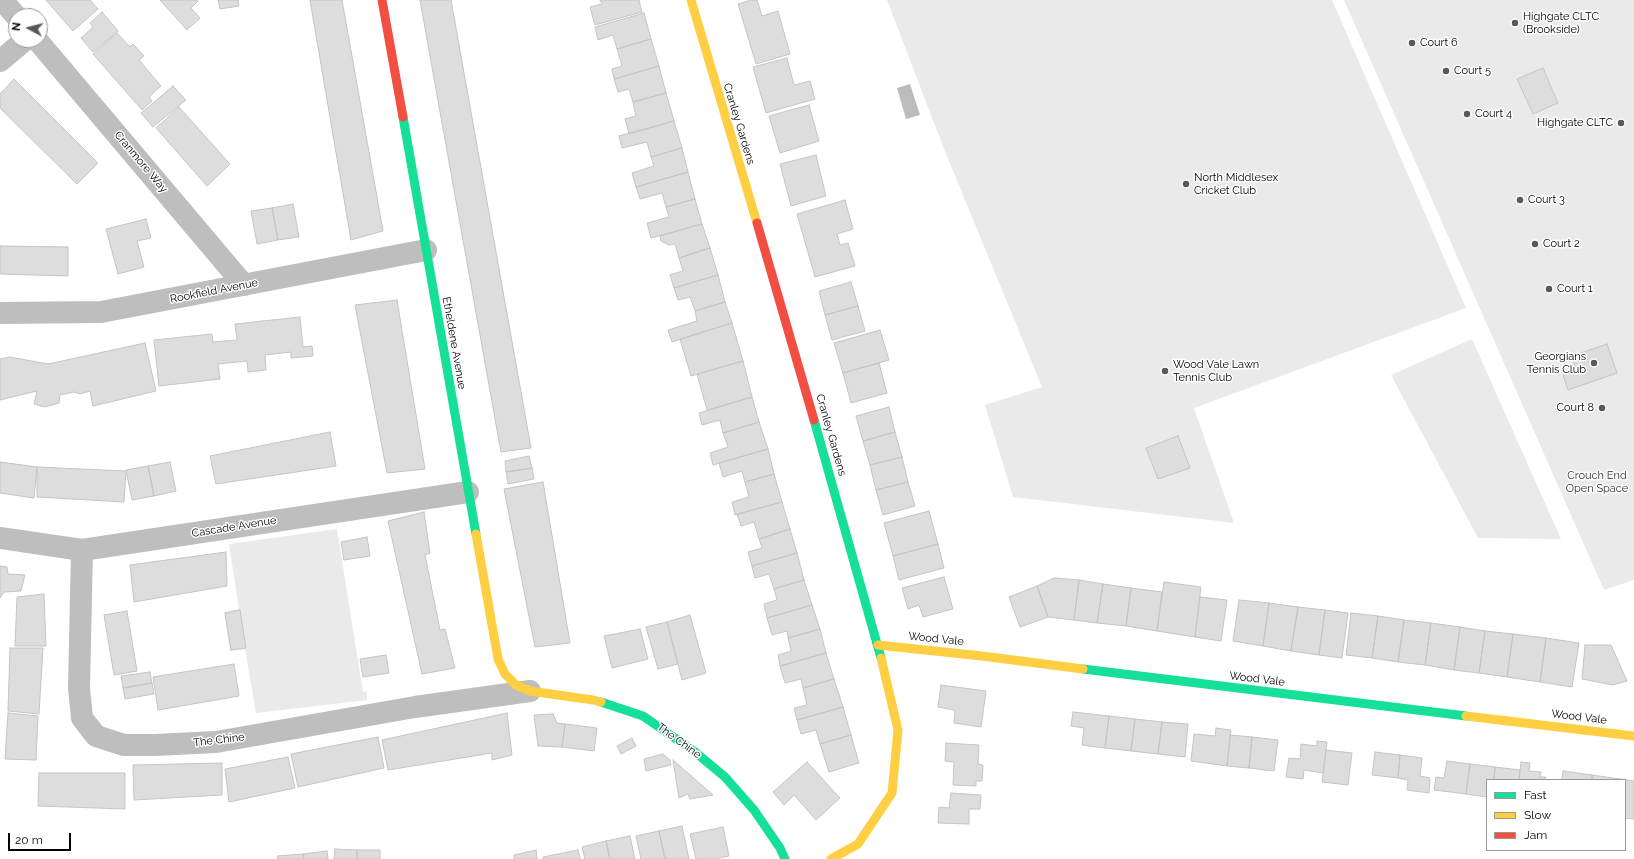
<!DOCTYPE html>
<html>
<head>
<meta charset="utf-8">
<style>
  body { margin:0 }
  #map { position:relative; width:1634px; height:859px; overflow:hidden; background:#fff; font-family:Raleway,sans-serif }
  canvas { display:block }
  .legend { position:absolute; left:1486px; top:779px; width:140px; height:72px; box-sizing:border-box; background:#fff; border:1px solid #999; margin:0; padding:5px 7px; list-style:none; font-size:12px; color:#000 }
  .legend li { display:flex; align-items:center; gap:8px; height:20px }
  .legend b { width:20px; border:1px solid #999 }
  .north { position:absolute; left:8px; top:8px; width:40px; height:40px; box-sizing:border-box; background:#fff; border:1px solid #999; border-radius:50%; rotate:277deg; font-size:11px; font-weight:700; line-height:16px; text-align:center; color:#000 }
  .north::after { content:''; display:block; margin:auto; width:14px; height:18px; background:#595959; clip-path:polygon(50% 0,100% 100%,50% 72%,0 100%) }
  .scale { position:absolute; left:8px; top:833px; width:63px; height:18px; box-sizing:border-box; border:2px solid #000; border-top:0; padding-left:5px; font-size:12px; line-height:14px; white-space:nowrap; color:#000; -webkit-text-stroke:3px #fff; paint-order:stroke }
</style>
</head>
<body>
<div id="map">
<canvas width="1634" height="859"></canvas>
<ul class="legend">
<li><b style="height:5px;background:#16e098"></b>Fast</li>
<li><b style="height:5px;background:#ffcf43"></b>Slow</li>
<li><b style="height:5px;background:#f24e42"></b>Jam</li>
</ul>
<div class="north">N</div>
<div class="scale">20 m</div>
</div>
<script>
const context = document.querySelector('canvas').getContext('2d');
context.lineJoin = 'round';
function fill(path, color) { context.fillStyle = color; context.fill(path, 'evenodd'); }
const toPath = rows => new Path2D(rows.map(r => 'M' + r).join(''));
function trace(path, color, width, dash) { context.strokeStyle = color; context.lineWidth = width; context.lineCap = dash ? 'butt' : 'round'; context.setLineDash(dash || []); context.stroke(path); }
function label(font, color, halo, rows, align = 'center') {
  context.font = font + ' Raleway,sans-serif'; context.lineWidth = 3; context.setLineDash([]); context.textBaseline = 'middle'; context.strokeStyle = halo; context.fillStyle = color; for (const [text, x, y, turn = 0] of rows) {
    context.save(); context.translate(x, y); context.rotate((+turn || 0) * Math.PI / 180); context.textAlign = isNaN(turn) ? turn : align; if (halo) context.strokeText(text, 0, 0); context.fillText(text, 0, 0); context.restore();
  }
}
fill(toPath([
  [887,0,1332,0,1466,308,1194,408,1234,523,1013,497,985,405,1042,387,944,149],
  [1344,0,1634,0,1634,580,1604,590],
  [1472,339,1561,539,1478,538,1391,375],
  [337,529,363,692,367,691,367,700,256,713,245,649,230,651,224,612,239,609,229,544]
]), '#eaeaea');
fill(toPath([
  [910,84,920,115,906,119,897,88]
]), '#bcbcbc');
const building = toPath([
  [46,0,90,0,98,9,73,31,46,0],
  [160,0,197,0,198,1,191,8,200,18,187,30,160,0],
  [218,0,238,0,239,6,220,9,218,0],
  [310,0,342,0,383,231,351,240,310,0],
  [420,0,451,0,531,448,501,452,420,0],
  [600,0,639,0,642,12,595,25,590,7,602,4,600,0],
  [751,0,757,0,762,16,778,11,790,54,756,64,738,4,751,0],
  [102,12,118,31,93,52,81,38,93,27,90,23,102,12],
  [644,13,651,39,617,49,613,35,598,40,595,27,644,13],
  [117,33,130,47,133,44,144,56,139,60,161,86,149,97,152,101,142,110,93,54,117,33],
  [651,39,659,66,614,79,612,69,622,66,617,49,651,39],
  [787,58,794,85,810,81,815,99,766,113,753,67,787,58],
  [659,66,666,93,633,102,629,89,618,92,614,79,659,66],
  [1543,68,1558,103,1533,114,1517,79,1543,68],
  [14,79,98,163,77,184,0,108,0,94,14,79],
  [173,86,186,100,153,127,141,113,173,86],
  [666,93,674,121,629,134,625,119,636,116,633,102,666,93],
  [809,105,819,141,780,153,769,116,809,105],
  [179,107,230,164,207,186,156,128,179,107],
  [674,121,682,148,651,157,647,142,622,148,619,136,674,121],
  [682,148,688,172,636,187,632,173,654,166,651,157,682,148],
  [816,155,826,196,791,206,780,164,816,155],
  [688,172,695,199,666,207,662,193,640,199,636,187,688,172],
  [695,199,702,224,651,238,647,223,669,217,666,207,695,199],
  [845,200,853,229,837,234,840,245,848,243,855,266,815,277,797,214,845,200],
  [293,204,299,237,278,240,272,208,293,204],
  [272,208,278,240,257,244,251,211,272,208],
  [146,219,151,238,137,241,144,267,118,274,106,229,146,219],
  [702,224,710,248,679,258,675,244,669,245,661,241,660,236,702,224],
  [0,246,68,247,68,276,0,274,0,246],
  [710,248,718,275,674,288,670,275,683,271,679,258,710,248],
  [718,275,725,302,695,311,690,297,678,300,674,288,718,275],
  [851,282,858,306,825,315,819,291,851,282],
  [397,300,425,469,387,473,355,305,397,300],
  [725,302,732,323,672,342,668,330,697,321,695,311,725,302],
  [858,306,865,331,832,340,825,315,858,306],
  [300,317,303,347,312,346,313,356,291,358,291,352,265,355,266,370,248,372,247,361,218,364,220,379,159,386,154,340,212,334,213,342,237,340,235,324,300,317],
  [732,323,743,361,691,376,680,339,732,323],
  [880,330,889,360,843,373,834,343,880,330],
  [145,343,156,391,93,406,90,391,80,394,74,392,60,395,59,403,45,407,34,404,37,391,0,400,0,359,10,357,48,364,145,343],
  [1607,344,1617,373,1568,390,1563,375,1576,370,1572,356,1607,344],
  [743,361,752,397,707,410,697,374,743,361],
  [879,363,887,393,851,403,843,373,879,363],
  [752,397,759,422,723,433,720,420,702,425,699,413,752,397],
  [889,407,895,432,863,441,856,416,889,407],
  [759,422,768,449,713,465,710,453,728,447,723,433,759,422],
  [330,432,336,466,216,484,210,456,330,432],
  [895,432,902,457,870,465,863,441,895,432],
  [1178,436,1190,468,1158,479,1146,448,1178,436],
  [768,449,774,474,745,482,742,471,723,477,719,463,768,449],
  [529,456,532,468,506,472,505,461,529,456],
  [902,457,908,482,876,490,870,465,902,457],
  [0,462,37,467,34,498,0,493,0,462],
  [170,462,176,491,154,496,148,466,170,462],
  [148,466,154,496,132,500,126,470,148,466],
  [37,467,126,471,124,502,37,497,37,467],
  [532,468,534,479,508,484,506,472,532,468],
  [774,474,782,502,735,515,732,502,749,497,745,482,774,474],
  [543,482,570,643,535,647,504,489,543,482],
  [908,482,915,506,883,515,876,490,908,482],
  [782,502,790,529,759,539,754,522,741,526,737,514,782,502],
  [929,511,938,544,893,556,884,523,929,511],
  [424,512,430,553,425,555,440,630,445,629,455,668,422,674,388,521,424,512],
  [790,529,797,553,752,566,748,552,762,548,759,539,790,529],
  [367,537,370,556,344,560,341,542,367,537],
  [938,544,944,568,899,580,893,556,938,544],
  [226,552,227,586,134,602,130,565,226,552],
  [797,553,804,580,774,589,769,574,755,578,752,566,797,553],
  [0,566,7,567,8,574,25,575,21,591,4,592,0,598,0,566],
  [944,577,953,609,923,617,919,605,908,609,902,588,944,577],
  [1054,578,1079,580,1074,620,1048,617,1037,586,1054,578],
  [804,580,812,605,767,618,764,604,777,600,774,589,804,580],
  [1079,580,1103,584,1097,623,1074,620,1079,580],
  [1164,582,1201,587,1195,637,1157,631,1164,582],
  [1103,584,1131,588,1126,626,1097,623,1103,584],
  [1037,586,1048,617,1020,627,1009,597,1037,586],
  [1131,588,1162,592,1157,631,1126,626,1131,588],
  [44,594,46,646,15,646,17,597,44,594],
  [1200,597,1227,600,1221,641,1195,637,1200,597],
  [1239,600,1269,603,1263,646,1233,641,1239,600],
  [1269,603,1298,607,1291,651,1263,646,1269,603],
  [812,605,820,629,788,638,787,631,772,635,767,618,812,605],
  [1298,607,1325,610,1319,655,1291,651,1298,607],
  [240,610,246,648,231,650,225,613,240,610],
  [1325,610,1348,613,1342,658,1319,655,1325,610],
  [127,611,137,671,114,675,104,615,127,611],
  [1351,613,1378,616,1372,658,1346,655,1351,613],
  [690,615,706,673,682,680,667,622,690,615],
  [1378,616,1404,620,1398,662,1372,658,1378,616],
  [1404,620,1431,623,1425,665,1398,662,1404,620],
  [667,622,678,664,658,669,646,627,667,622],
  [1431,623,1460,627,1454,670,1425,665,1431,623],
  [1460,627,1485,631,1479,673,1454,670,1460,627],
  [640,629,648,659,612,668,604,636,640,629],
  [820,629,826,653,780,666,778,655,791,651,788,638,820,629],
  [1485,631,1513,634,1507,677,1479,673,1485,631],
  [1513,634,1546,638,1540,682,1507,677,1513,634],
  [1546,638,1579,643,1572,687,1540,682,1546,638],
  [1585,645,1611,645,1627,681,1613,685,1582,679,1585,645],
  [10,648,43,648,39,714,8,711,10,648],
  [826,653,834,679,803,688,801,679,785,683,780,666,826,653],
  [386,655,389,673,363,677,360,659,386,655],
  [234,664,239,696,158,710,153,677,234,664],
  [150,672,152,683,123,688,121,676,150,672],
  [834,679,843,707,797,720,794,708,807,705,803,688,834,679],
  [152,683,154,694,125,699,123,688,152,683],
  [941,685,986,691,981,727,954,723,955,710,938,707,941,685],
  [843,707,851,735,820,744,816,730,801,734,797,720,843,707],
  [1073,712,1109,716,1105,748,1082,745,1084,728,1071,726,1073,712],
  [8,713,38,716,36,760,5,759,8,713],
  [507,713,512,755,492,760,492,753,388,770,382,740,507,713],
  [553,714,557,723,565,724,562,747,538,746,534,715,553,714],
  [1109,716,1135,719,1131,751,1105,748,1109,716],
  [1135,719,1162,722,1158,754,1131,751,1135,719],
  [1162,722,1188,724,1185,757,1158,754,1162,722],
  [565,724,597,728,594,751,562,747,565,724],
  [1216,728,1231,730,1227,766,1191,761,1194,734,1215,736,1216,728],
  [851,735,859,763,829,772,820,744,851,735],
  [1230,735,1252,737,1249,768,1227,766,1230,735],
  [378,737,384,768,298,787,291,754,378,737],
  [1252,737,1278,740,1274,771,1249,768,1252,737],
  [632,738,636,746,621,754,617,746,632,738],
  [1317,741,1327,742,1323,773,1304,770,1303,779,1286,777,1289,758,1300,759,1301,744,1317,746,1317,741],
  [946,743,979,745,978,764,983,765,982,781,976,781,976,786,953,785,954,762,945,761,946,743],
  [1326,750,1352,753,1348,785,1322,782,1326,750],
  [1375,752,1400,755,1398,778,1372,775,1375,752],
  [663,754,670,760,671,765,646,771,644,759,663,754],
  [1400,755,1422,758,1420,776,1430,778,1429,793,1407,790,1408,780,1398,778,1400,755],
  [288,757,295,788,229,802,225,769,288,757],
  [673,760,713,795,690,799,688,794,679,798,673,760],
  [1447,761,1470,764,1466,794,1434,790,1436,777,1444,778,1447,761],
  [807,762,840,798,816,820,794,795,784,805,773,792,807,762],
  [1521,762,1530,763,1529,771,1541,772,1540,777,1546,777,1545,780,1519,780,1521,762],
  [222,763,222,795,134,800,133,765,222,763],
  [1470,764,1495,767,1494,780,1487,780,1487,797,1466,794,1470,764],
  [1495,767,1520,770,1519,780,1494,780,1495,767],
  [1563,771,1592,775,1592,780,1562,780,1563,771],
  [39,773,125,773,125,809,38,806,39,773],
  [1592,775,1620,779,1620,780,1592,780,1592,775],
  [1620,779,1634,781,1634,819,1625,818,1625,780,1620,779],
  [951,793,981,795,980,809,969,809,969,824,938,823,939,807,949,808,951,793],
  [682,826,689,859,665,859,659,831,682,826],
  [723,827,729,856,715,859,696,859,690,834,723,827],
  [659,831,665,859,641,859,636,836,659,831],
  [630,836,635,859,610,859,606,841,630,836],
  [606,841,610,859,585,859,582,847,606,841],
  [335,849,357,850,357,859,334,859,335,849],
  [357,850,380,850,380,859,357,859,357,850],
  [536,850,537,859,514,859,514,855,536,850],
  [578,850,580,859,543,859,543,857,578,850],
  [327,851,328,859,304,859,303,854,327,851],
  [303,854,304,859,278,859,277,856,303,854]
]);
fill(building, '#ddd');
trace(building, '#c5c5c5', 1);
trace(toPath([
  [2,0,16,16],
  [37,40,244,285],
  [0,61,25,40],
  [0,313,101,312,426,250],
  [0,538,82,550,468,492],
  [82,550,79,688,82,718,96,736,124,745,155,745,216,742,415,707,530,691]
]), '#bebebe', 22);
trace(toPath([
  [403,117,476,534],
  [814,420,881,658],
  [1083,669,1466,716],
  [601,702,643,716,695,752,725,777,754,810,780,848,785,859]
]), '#16e098', 9);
trace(toPath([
  [691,0,757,223],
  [476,534,498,659,505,674,516,685,530,691,593,700,601,702],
  [878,645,982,656,1083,669],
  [1466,716,1634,736],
  [831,859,858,844,892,793,898,730,881,658]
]), '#ffcf43', 9);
trace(toPath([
  [382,0,403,117],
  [757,223,814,420]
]), '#f24e42', 9);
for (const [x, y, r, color] of [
  [1515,23,4,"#595959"],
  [1412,43,4,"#595959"],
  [1446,71,4,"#595959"],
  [1467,114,4,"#595959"],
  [1621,123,4,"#595959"],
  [1186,184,4,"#595959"],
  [1520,200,4,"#595959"],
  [1535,244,4,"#595959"],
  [1549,289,4,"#595959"],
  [1594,363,4,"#595959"],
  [1165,371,4,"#595959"],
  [1602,408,4,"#595959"]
]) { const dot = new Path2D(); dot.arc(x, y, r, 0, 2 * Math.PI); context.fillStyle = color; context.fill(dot); trace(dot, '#fff', 1.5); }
label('11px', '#000', '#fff', [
  ["Highgate CLTC",1523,17],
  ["(Brookside)",1523,30],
  ["Court 6",1420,43],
  ["Court 5",1454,71],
  ["Court 4",1475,114],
  ["Highgate CLTC",1613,123,"right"],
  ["North Middlesex",1194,178],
  ["Cricket Club",1194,191],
  ["Court 3",1528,200],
  ["Court 2",1543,244],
  ["Court 1",1557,289],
  ["Georgians",1586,357,"right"],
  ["Tennis Club",1586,370,"right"],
  ["Wood Vale Lawn",1173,365],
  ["Tennis Club",1173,378],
  ["Court 8",1594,408,"right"]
], 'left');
label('11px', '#000', '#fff', [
  ["Cranley Gardens",739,124,73],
  ["Cranmore Way",141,162,50],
  ["Rookfield Avenue",214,291,-11],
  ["Etheldene Avenue",454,343,80],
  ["Cranley Gardens",831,435,74],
  ["Cascade Avenue",234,527,-9],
  ["Wood Vale",936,639,6],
  ["Wood Vale",1257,679,7],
  ["Wood Vale",1579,717,7],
  ["The Chine",219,740,-7],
  ["The Chine",679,741,36]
]);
label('11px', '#303030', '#fff', [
  ["Crouch End",1597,476],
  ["Open Space",1597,489]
]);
</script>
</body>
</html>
